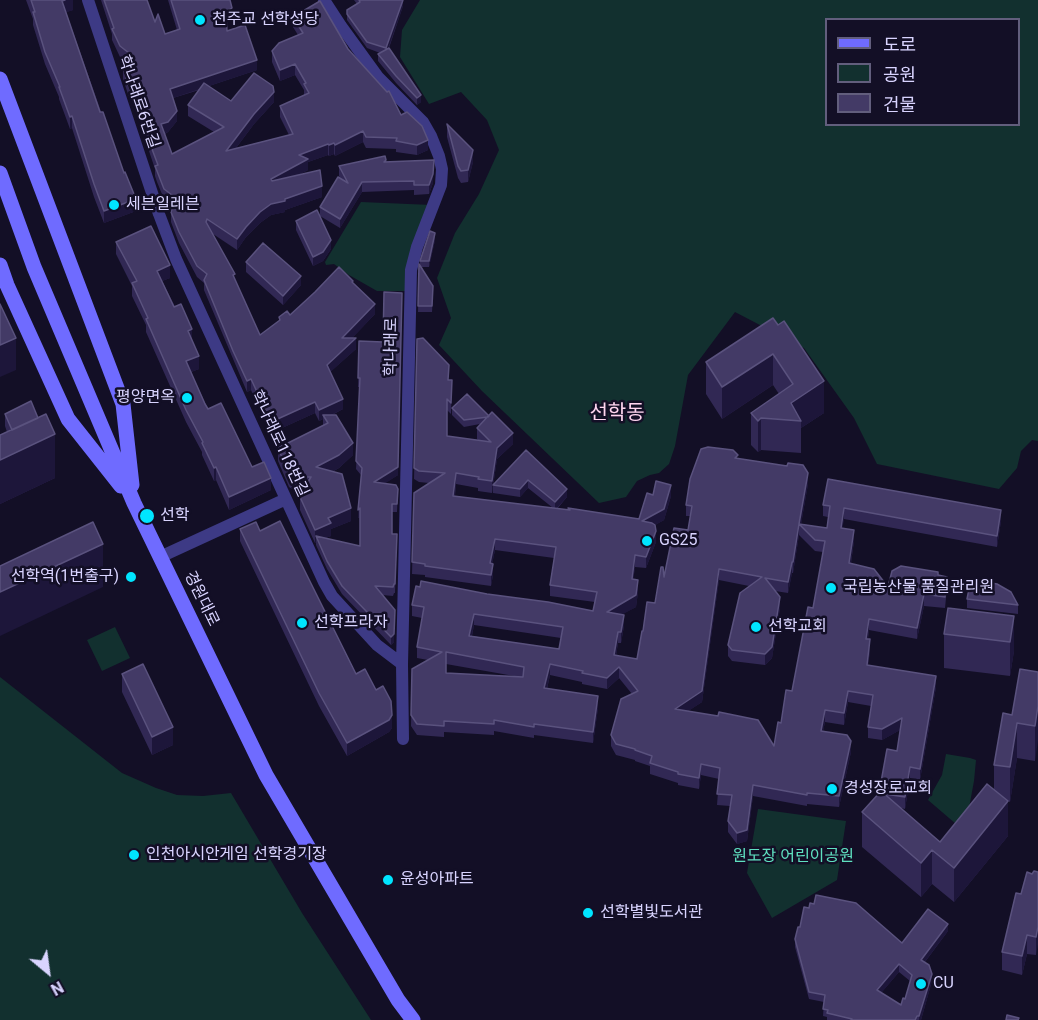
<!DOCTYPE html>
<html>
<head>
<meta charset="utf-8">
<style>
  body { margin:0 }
  #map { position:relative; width:1038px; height:1020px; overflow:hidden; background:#130f26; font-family:Roboto,"Noto Sans KR",sans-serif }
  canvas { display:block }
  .legend { position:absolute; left:825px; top:18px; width:195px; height:108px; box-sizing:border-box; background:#130f26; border:2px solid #625e7d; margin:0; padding:8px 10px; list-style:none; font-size:18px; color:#d9d4ff }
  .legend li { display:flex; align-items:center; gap:12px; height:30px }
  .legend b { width:30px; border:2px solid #625e7d }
  .north { position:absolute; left:18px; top:942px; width:60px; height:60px; -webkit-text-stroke:4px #130f26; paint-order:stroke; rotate:151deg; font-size:16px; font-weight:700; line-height:24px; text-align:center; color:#d9d4ff }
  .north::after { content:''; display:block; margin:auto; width:21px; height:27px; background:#d9d4ff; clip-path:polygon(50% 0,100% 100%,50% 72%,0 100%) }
</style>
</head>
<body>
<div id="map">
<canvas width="1038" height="1020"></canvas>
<ul class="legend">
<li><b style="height:8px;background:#6f6bff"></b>도로</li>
<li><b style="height:16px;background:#12302f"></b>공원</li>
<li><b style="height:16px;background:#433a66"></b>건물</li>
</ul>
<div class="north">N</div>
</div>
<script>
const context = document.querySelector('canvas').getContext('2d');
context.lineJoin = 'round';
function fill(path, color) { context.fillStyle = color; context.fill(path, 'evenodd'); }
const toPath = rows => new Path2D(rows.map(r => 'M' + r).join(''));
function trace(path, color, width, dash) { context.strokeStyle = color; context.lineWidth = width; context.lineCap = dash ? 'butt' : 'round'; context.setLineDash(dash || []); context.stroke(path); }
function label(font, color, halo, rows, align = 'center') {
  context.font = font + ' Roboto,"Noto Sans KR",sans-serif'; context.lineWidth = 5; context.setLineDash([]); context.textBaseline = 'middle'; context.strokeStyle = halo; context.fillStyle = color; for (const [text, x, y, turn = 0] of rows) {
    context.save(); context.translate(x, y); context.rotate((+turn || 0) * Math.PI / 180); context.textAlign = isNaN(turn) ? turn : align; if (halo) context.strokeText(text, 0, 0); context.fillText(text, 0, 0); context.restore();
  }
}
fill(toPath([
  [420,0,1038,0,1038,441,1032,440,1021,451,1017,468,999,489,877,464,854,418,804,348,735,312,688,375,675,446,669,464,659,473,650,475,637,481,626,497,599,503,482,391,439,345,451,318,437,278,455,233,479,194,499,150,487,120,461,92,429,104,400,57,402,30],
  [826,20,1018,20,1018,124,826,124],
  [361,202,432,205,409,291,377,291,349,275,334,264,326,265,325,262],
  [115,627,130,658,102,671,87,640],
  [0,677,122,773,156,788,177,795,203,796,231,793,302,913,371,1020,0,1020],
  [946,754,970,758,976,760,974,781,969,808,956,824,928,800,942,775],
  [758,809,846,821,837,880,772,918,747,873]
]), '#12302f');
trace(toPath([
  [88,0,159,214,176,259,324,582,332,596,377,645,402,664],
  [324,0,341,26,378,77,423,122,431,136,439,156,442,169,441,185,417,247,411,270,402,664,403,739],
  [160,557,286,499]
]), '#3d3a85', 12);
trace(toPath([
  [0,79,123,404,132,485],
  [0,173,34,267,134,503,266,775,378,966,398,1000,413,1020],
  [0,265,7,285,68,419,121,486]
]), '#6f6bff', 15);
fill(toPath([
  [26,0,73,0,73,10,66,12,136,211,104,223,94,197,72,128,70,129,59,99,59,97,45,64,33,25,33,19],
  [101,0,147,0,155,22,165,34,177,30,168,0,230,0,232,18,227,22,227,31,257,70,209,86,231,101,274,102,254,124,236,148,289,135,280,117,280,106,304,95,304,90,295,75,280,81,272,62,272,51,298,35,293,27,293,17,348,49,401,115,428,150,417,155,396,152,396,149,366,148,363,142,335,156,334,154,329,156,328,155,308,162,308,170,300,174,322,197,285,210,285,212,271,215,260,223,246,237,237,250,213,234,260,335,279,321,279,317,290,315,353,283,375,314,352,338,356,349,330,372,343,409,332,415,353,455,339,468,332,472,351,521,331,529,331,536,325,538,360,546,360,517,358,518,361,475,356,469,360,387,358,387,359,341,398,475,385,483,398,489,397,512,392,512,392,534,397,534,395,593,394,593,393,596,382,595,394,642,391,645,342,594,327,569,316,545,316,542,315,543,300,510,300,497,303,489,292,489,289,487,278,461,278,448,323,426,323,419,319,421,315,413,271,433,251,390,247,392,204,290,204,283,197,277,179,243,171,222,171,212,173,206,164,199,157,182,155,176,155,169,149,151,149,145,133,99,130,100,123,79,123,68,128,63,120,57,112,40,112,34],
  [199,90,188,105,188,116,214,132,172,154,165,134,168,132,177,121,173,98],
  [354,0,403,0,403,6,389,48,421,102,417,105,396,83,378,61,378,54,380,53,367,48,347,20,347,10,357,4],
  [447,124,473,162,468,182,461,183,458,178,447,137],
  [386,161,433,183,429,194,414,195,414,190,362,192,340,228,320,216,320,207,341,179,339,176,339,166],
  [296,221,331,249,323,261,313,266,296,230],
  [435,240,429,267,422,267,433,293,432,312,418,312,419,264,420,265,420,261],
  [116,242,170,278,162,281,192,340,199,369,191,372,208,409,271,490,229,510,216,480,214,481,202,455,202,452,186,422,146,332,146,325,132,296,132,286,116,254],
  [246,262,301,285,283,305,246,272],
  [773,318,824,413,801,428,801,453,761,450,758,452,751,445,751,413,779,394,773,385,722,419,706,394,706,362],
  [417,339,449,380,452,380,451,414,447,410,447,436,478,440,477,439,477,428,480,424,464,427,452,415,452,408,467,394,513,444,497,459,492,493,478,491,478,488,456,484,455,496,553,508,528,488,520,497,493,493,493,485,526,450,567,497,557,509,568,510,568,508,639,519,653,495,671,496,664,520,655,525,656,542,646,568,635,567,633,580,638,592,636,607,622,614,624,626,621,643,618,643,616,656,637,659,643,631,655,603,664,577,688,530,690,516,686,516,686,505,738,458,808,484,801,524,827,528,828,517,823,516,823,505,1001,521,997,547,844,519,842,528,854,541,851,563,888,587,938,575,947,588,945,608,924,606,917,639,869,630,868,639,870,651,868,665,936,687,920,780,910,778,905,809,901,808,940,842,994,790,994,765,1012,715,1038,672,1035,761,1017,758,1010,802,1008,801,1008,836,954,902,932,884,921,897,862,847,862,812,879,793,897,751,900,730,882,740,868,738,868,727,871,706,848,702,844,725,825,722,823,731,851,752,839,807,807,804,807,806,753,796,747,841,737,844,728,832,728,821,730,806,717,805,719,779,701,775,699,789,678,785,678,783,650,774,650,766,635,761,635,760,616,755,611,746,611,735,632,694,619,678,607,689,582,684,582,682,550,675,547,689,598,708,593,743,534,735,534,738,494,731,494,735,444,732,444,737,417,735,411,726,412,669,428,660,417,658,417,647,422,618,412,616,412,605,487,594,593,611,595,602,550,596,550,585,554,558,495,550,492,564,493,575,491,586,425,577,425,575,412,574,414,493,429,483,419,482,414,479],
  [799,535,815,551,823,552,813,608,792,691,781,723,774,746,688,711,702,702,719,580,749,586,728,645,728,656,732,661,765,665,772,658,780,608,775,591,788,593,792,573,793,573],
  [474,625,561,638,559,649,472,636],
  [446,664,514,676,446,673],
  [5,414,55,478,0,504,0,435,7,432,5,426],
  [240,529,260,531,392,728,389,732,347,756,319,706,240,541],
  [967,599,1018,605,1018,614,967,608],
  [1014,616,1014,651,1010,676,944,668,944,634],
  [122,674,173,745,152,755,122,692],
  [1038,872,1036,955,1027,954,1022,975,1002,970,1002,952,1021,894,1032,874],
  [814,904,902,943,948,931,925,962,932,981,921,1020,827,1020,827,1017,823,1016,824,1002,809,999,795,947,795,939,800,927,809,908],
  [899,972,910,981,905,999,901,1005,881,993]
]), '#312854');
fill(toPath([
  [65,0,73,0,73,10,62,14,62,1],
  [403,0,403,6,386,55,386,48],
  [232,8,232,18,226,23,226,12],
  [257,60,257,70,170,99,170,89],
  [295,64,295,75,280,81,280,70],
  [133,89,133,99,130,100,130,90],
  [274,92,274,102,254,124,226,161,226,151,254,114],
  [421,95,421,102,417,105,417,98],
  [177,111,177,121,168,132,161,135,161,124],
  [72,116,72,128,70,129,70,117],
  [363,131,363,142,335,156,335,145],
  [428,140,428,150,417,155,417,145],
  [334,143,334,154,329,156,329,145],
  [328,144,328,155,308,162,308,170,271,189,271,179,299,155],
  [473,150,473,162,468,182,468,170],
  [434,160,433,183,429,194,429,185],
  [362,182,362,192,340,228,340,219],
  [322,186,322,197,285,210,285,212,271,215,260,223,246,237,237,250,237,239,246,227,260,212,271,204],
  [136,199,136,211,104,223,104,211],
  [435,233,435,240,429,267,429,261],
  [331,240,331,249,323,261,313,266,313,257],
  [170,265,170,278,157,283,157,271],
  [301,276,301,285,283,305,283,296],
  [402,293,398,475,374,491],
  [375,304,375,314,342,349,342,338],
  [192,329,192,342,188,331],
  [16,338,16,370,0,377,0,345],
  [356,338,356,349,327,375,327,365],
  [773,354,773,385,722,419,722,387],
  [199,356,199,369,186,374,186,361],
  [251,379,251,390,247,392,247,381],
  [824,381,824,413,801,428,801,421,791,403],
  [343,399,343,409,325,418,323,415,323,419,319,421,319,410],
  [315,402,315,413,271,433,271,422],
  [761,418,761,450,758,452,758,421],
  [513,433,513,444,497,459,492,493,492,481,497,448],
  [55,434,55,478,0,504,0,460],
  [353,443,353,455,339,468,316,480,316,467],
  [216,467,216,480,214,481,214,468],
  [456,473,456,484,453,507,453,496],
  [808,473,808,484,801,525,799,524],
  [271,478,271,490,229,510,229,497],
  [528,480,528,488,520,497,520,489],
  [671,485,671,496,664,520,642,533,642,521],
  [567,489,567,497,555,510,555,502],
  [351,508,351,521,331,529,331,536,318,541,316,536,316,542,315,543,315,530,328,518],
  [360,508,360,517,358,518,358,510],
  [844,508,844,519,841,539,841,528],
  [1001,510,1001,521,997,547,997,536],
  [799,524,799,535,793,573,793,562],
  [854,530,854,541,849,574,849,563],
  [656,531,656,542,646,568,646,557],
  [495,539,495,550,490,575,490,563],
  [103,544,103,587,0,636,0,592],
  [635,555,635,567,632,590,632,579],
  [792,562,792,573,788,593,788,582],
  [493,564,493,575,491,586,491,575],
  [719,569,719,580,702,702,675,720,675,709],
  [638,580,638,592,636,607,607,623,607,612],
  [924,594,924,606,917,639,917,628],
  [780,597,780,608,772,658,765,665,765,654],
  [395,610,394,642,391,645,391,637],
  [474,614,474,625,469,647,469,636],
  [624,615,624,626,621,643,621,632],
  [1014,616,1014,651,1010,676,1010,642],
  [869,619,869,630,866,650,866,639],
  [618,632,618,643,614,667,614,655],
  [870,639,870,651,867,676,867,665],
  [550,664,550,675,544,700,544,688],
  [619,667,619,678,607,689,607,678],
  [936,676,936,687,920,780,920,769],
  [848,691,848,702,844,725,844,713],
  [598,696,598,708,593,743,593,732],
  [1038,706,1038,741,1035,761,1035,726],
  [825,710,825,722,821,742,821,731],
  [392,715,392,728,389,732,347,756,347,743],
  [902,718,902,729,882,740,882,729],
  [1017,723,1017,758,1010,802,1010,767],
  [173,727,173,745,152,755,152,737],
  [851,741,851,752,839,807,839,796],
  [701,764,701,775,699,789,699,778],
  [910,767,910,778,905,809,905,797],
  [753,785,753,796,747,841,737,844,737,833],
  [1008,801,1008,836,954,902,954,868],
  [932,850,932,884,921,897,921,863],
  [948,924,948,931,921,967,921,960],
  [1038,927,1038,945,1036,955,1036,937],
  [1027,935,1027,954,1022,975,1022,956],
  [899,964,899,972,877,998,877,990],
  [932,974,932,981,921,1020,919,1020,919,1016]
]), '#1d163a');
const building = toPath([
  [31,0,65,0,62,1,100,112,103,112,124,173,125,172,136,199,104,211,94,184,72,116,70,117,59,87,60,87,45,52,33,12,35,12,31,0],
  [104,0,147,0,155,22,158,14,165,34,180,29,171,0,230,0,232,8,226,12,227,31,245,25,257,60,170,89,177,111,168,122,161,124,172,154,224,127,188,105,204,83,231,101,254,73,273,86,274,92,254,114,226,151,293,134,280,106,309,93,304,84,306,83,295,64,280,70,272,51,279,43,303,33,293,17,320,1,348,49,387,92,389,91,401,115,407,112,422,126,428,140,417,145,396,141,397,138,366,137,363,131,335,145,334,143,329,145,328,144,299,155,308,159,271,179,272,181,320,170,322,186,285,199,285,201,271,204,260,212,246,227,237,239,207,219,206,222,235,274,233,275,260,335,280,320,279,317,287,311,290,315,315,292,339,267,353,281,352,282,375,304,342,338,356,338,327,365,343,399,319,410,315,402,271,422,251,379,247,381,233,351,204,280,207,274,197,266,179,232,171,212,176,198,164,189,157,171,155,166,158,165,149,141,151,140,133,89,130,90,123,68,134,57,120,46,112,29,114,28,104,0],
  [359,0,403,0,386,48,367,42,347,14,347,10,360,2,359,0],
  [389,48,421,95,417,98,396,76,378,54,389,48],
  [447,124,473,150,468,170,461,171,458,166,447,124],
  [385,156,386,160,384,162,434,160,433,174,429,185,414,185,414,181,362,182,340,219,320,207,338,177,348,183,339,166,385,156],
  [317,210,331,240,323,252,313,257,296,221,317,210],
  [151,226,170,265,157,271,174,307,181,304,192,329,188,331,199,356,186,361,205,404,208,409,221,403,252,467,264,462,271,478,229,497,216,467,214,468,202,443,203,442,186,410,146,319,148,318,132,283,137,281,116,242,151,226],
  [430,231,435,233,429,261,420,261,430,231],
  [263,243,301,276,283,296,246,262,263,243],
  [419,264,433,286,432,306,418,306,419,264],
  [384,292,402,293,398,467,374,482,396,485,398,489,397,504,392,504,392,534,397,534,395,584,394,584,393,587,375,586,395,610,394,634,391,637,342,586,327,561,316,536,360,546,360,508,358,510,362,468,356,461,360,378,358,378,359,341,383,342,384,292],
  [0,304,16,338,0,345,0,304],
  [773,318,778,325,784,321,824,381,791,403,801,421,761,418,758,421,751,413,793,384,773,354,722,387,706,362,773,318],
  [423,338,449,365,448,380,452,380,451,403,447,399,447,436,491,442,477,428,492,412,513,433,497,448,492,481,478,479,479,477,456,473,453,496,570,510,568,508,639,519,647,493,653,495,656,481,671,485,664,509,642,521,652,523,655,525,656,531,646,557,635,555,632,579,638,580,636,595,607,612,624,615,621,632,618,632,614,655,637,659,642,631,643,631,647,602,655,603,661,567,663,567,664,577,674,528,688,530,692,506,686,505,690,479,701,449,708,447,733,450,738,455,735,458,787,466,788,463,803,465,808,473,799,524,827,528,830,506,823,505,828,479,1001,510,997,536,844,508,841,528,854,530,849,563,874,569,888,587,892,571,901,566,938,572,938,575,947,577,945,597,924,594,917,628,869,619,866,639,870,639,867,665,936,676,920,769,910,767,905,797,885,794,881,791,879,793,887,749,897,751,902,718,882,729,868,727,873,695,848,691,844,713,825,710,821,731,847,735,851,741,839,796,807,793,807,795,753,785,747,830,737,833,728,821,732,795,717,794,720,768,701,764,699,778,678,774,678,772,650,763,652,756,635,750,635,749,616,744,611,735,621,699,638,691,619,667,607,678,582,673,583,671,550,664,544,688,598,696,593,732,534,724,534,727,494,720,494,724,444,721,444,726,417,724,411,715,412,669,442,652,417,647,424,607,412,605,416,586,420,587,421,581,487,594,548,602,593,611,597,592,550,585,556,547,495,539,490,563,493,564,491,575,425,566,425,564,412,562,414,493,445,473,419,471,414,468,417,339,423,338],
  [799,524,815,540,825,541,813,608,808,607,792,691,786,690,781,723,778,722,774,746,758,720,719,712,718,716,675,709,702,691,719,569,762,577,740,593,728,645,732,650,765,654,772,647,780,597,765,578,788,582,792,562,793,562,799,524],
  [474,614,563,627,559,649,469,636,474,614],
  [446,652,524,667,523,677,446,673,446,652],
  [467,394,489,416,488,417,464,420,452,408,467,394],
  [31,401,38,418,12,430,5,414,31,401],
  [46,414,55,434,0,460,0,435,46,414],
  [323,415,336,415,353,443,339,455,316,467,342,474,351,508,328,518,331,523,315,530,300,497,301,493,311,477,292,477,289,474,278,448,328,423,323,415],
  [526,450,567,489,555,502,528,480,520,489,493,485,526,450],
  [280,521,356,674,365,669,376,690,383,686,391,701,392,715,389,720,347,743,319,693,240,529,256,522,260,531,280,521],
  [93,522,103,544,0,592,0,566,93,522],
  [971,579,997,584,1011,592,1018,605,967,599,971,579],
  [948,608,1014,616,1010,642,944,634,948,608],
  [143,664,173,727,152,737,122,674,143,664],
  [1020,669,1038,672,1038,706,1035,726,1017,723,1010,767,994,765,1003,713,1012,715,1020,669],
  [987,784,1008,801,954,868,932,850,921,863,862,812,881,791,940,842,987,784],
  [1034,871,1038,872,1038,927,1036,937,1027,935,1022,956,1002,952,1016,893,1021,894,1027,872,1032,874,1034,871],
  [816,895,856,903,902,943,928,909,948,924,921,960,929,965,932,974,919,1016,917,1016,915,1020,851,1020,852,1019,827,1013,828,1010,823,1009,825,995,809,992,795,939,798,927,800,927,804,907,809,908,810,903,814,904,816,895],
  [899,964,912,975,905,999,903,998,901,1005,877,990,899,964],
  [1007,1015,1019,1018,1018,1020,1006,1020,1007,1015]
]);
fill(building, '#433a66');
trace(building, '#5a527e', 1.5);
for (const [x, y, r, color] of [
  [200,20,6,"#00e5ff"],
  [114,205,6,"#00e5ff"],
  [187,398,6,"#00e5ff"],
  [147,516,8,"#00e5ff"],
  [647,541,6,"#00e5ff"],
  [131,577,6,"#00e5ff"],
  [831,588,6,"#00e5ff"],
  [302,623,6,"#00e5ff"],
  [756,627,6,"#00e5ff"],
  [832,789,6,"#00e5ff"],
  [134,855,6,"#00e5ff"],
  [388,880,6,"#00e5ff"],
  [588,913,6,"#00e5ff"],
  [921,984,6,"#00e5ff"]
]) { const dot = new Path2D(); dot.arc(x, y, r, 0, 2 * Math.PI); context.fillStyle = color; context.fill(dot); trace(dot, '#130f26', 2); }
label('16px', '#d9d4ff', '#130f26', [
  ["천주교 선학성당",212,20],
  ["세븐일레븐",126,205],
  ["평양면옥",175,398,"right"],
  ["선학",160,516],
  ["GS25",659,541],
  ["선학역(1번출구)",119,577,"right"],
  ["국립농산물 품질관리원",843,588],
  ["선학프라자",314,623],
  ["선학교회",768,627],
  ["경성장로교회",844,789],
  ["인천아시안게임 선학경기장",146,855],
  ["윤성아파트",400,880],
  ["선학별빛도서관",600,913],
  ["CU",933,984]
], 'left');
label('16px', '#d9d4ff', '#130f26', [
  ["학나래로6번길",138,102,71],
  ["학나래로",392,347,-89],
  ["학나래로118번길",279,444,65],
  ["경원대로",201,599,64]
]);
label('16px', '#5fe0c0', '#130f26', [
  ["원도장 어린이공원",793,857]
]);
label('20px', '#ffd6f0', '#130f26', [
  ["선학동",617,414]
]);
</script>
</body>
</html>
